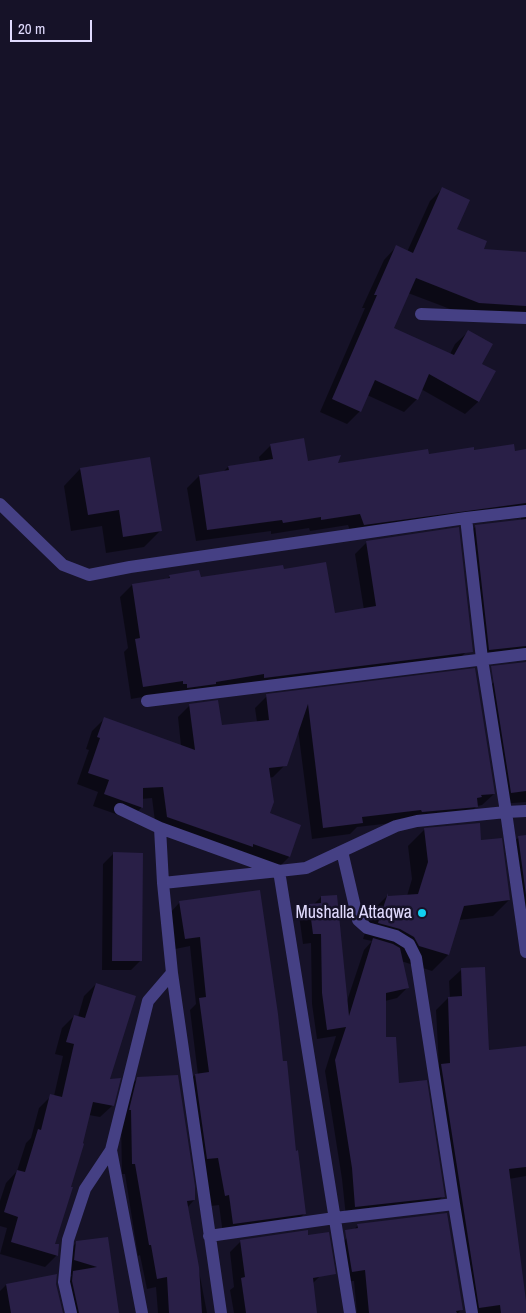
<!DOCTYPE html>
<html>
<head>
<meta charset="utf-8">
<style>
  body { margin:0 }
  #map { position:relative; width:526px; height:1313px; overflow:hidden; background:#161228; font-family:"Archivo Narrow",sans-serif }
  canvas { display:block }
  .scale { position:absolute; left:10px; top:20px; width:82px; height:22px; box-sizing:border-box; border:2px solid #e0dafd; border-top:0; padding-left:6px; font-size:15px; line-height:18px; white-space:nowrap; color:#e0dafd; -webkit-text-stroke:4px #161228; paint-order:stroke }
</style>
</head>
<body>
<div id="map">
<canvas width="526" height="1313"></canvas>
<div class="scale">20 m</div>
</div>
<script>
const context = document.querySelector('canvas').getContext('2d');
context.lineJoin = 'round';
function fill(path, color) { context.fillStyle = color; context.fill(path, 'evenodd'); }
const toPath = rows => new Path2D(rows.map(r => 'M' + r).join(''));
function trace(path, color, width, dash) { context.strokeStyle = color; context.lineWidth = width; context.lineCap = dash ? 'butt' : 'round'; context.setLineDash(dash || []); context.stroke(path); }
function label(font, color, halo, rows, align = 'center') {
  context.font = font + ' "Archivo Narrow",sans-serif'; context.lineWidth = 5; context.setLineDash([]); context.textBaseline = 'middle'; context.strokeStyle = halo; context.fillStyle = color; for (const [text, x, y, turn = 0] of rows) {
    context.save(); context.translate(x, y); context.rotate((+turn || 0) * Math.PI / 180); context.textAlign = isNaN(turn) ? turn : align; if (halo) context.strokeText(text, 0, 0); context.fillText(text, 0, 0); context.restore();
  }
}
fill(toPath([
  [443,188,455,230,482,250,526,253,526,319,466,315,408,293,392,329,450,354,455,344,468,332,480,364,494,372,478,402,465,414,421,389,417,399,404,412,367,395,360,411,347,424,320,412,365,308,362,308,384,260,396,247,407,252,430,201],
  [271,445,307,462,336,465,473,451,514,452,526,450,526,648,477,656,464,538,476,526,521,521,521,518,352,536,348,525,310,531,309,528,271,534,271,531,196,541,187,488,199,476,223,472,228,467,260,462,259,457],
  [80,469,160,531,144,547,106,553,102,526,71,531,64,486],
  [367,542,471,647,459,659,171,692,131,699,124,652,128,648,120,597,132,585,167,579,170,576,200,579,283,570,334,615,364,610,355,554],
  [410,678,494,794,482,805,477,806,465,818,410,821,357,827,350,834,312,839,298,729,285,765,273,777,269,778,268,814,300,825,289,857,277,869,156,829,152,798,141,799,141,808,130,819,93,806,98,792,77,784,89,750,86,749,92,731,104,719,181,746,178,717,190,705,220,727,257,722,255,708,267,696],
  [526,679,526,802,500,804,482,694,494,682],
  [479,824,480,842,509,900,493,916,459,920,448,955,432,971,401,961,407,988,397,998,385,1001,385,1039,398,1085,443,1196,433,1207,346,1217,342,1179,325,1071,336,1036,317,1039,312,1004,311,943,303,944,299,915,309,905,314,904,321,897,346,1004,364,950,372,941,363,939,372,911,387,896,387,898,407,896,412,879,408,846,424,830],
  [526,837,526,932,506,849,518,838],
  [113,854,141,960,131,970,102,970,103,864],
  [259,891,304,1214,294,1224,223,1234,219,1205,203,1207,185,1085,195,1075,198,1075,190,1010,196,1004,190,946,175,949,170,913,180,902],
  [461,970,488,1051,526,1047,526,1176,509,1179,526,1313,467,1313,439,1067,436,1010,448,998,450,998,449,981],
  [96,984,112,1106,100,1117,89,1115,53,1246,57,1255,45,1267,0,1254,7,1228,0,1226,0,1201,6,1183,17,1171,26,1143,31,1138,39,1108,51,1096,54,1096,63,1056,55,1054,62,1028,74,1016,78,1017,84,996],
  [177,1076,195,1199,187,1208,207,1313,158,1313,156,1287,147,1289,140,1255,138,1256,125,1174,122,1174,121,1121,127,1089,138,1078],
  [358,1225,462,1309,458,1313,357,1313,354,1281,350,1281,344,1241],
  [106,1238,116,1313,65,1313,62,1285,72,1275,63,1272,65,1254,77,1242],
  [241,1241,320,1276,313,1283,316,1313,234,1313,230,1290,234,1287,230,1252],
  [55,1284,61,1313,0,1313,0,1291,6,1285]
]), '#0007');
fill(toPath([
  [442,187,470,200,457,229,487,241,484,249,526,252,526,306,479,303,416,278,394,328,454,355,468,330,493,344,482,364,496,371,479,402,429,374,418,400,375,380,361,412,332,399,377,295,374,295,396,245,413,253],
  [304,438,308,461,341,455,338,463,428,449,429,454,474,447,474,450,514,444,515,451,526,449,526,503,364,525,360,514,321,520,321,517,283,523,282,520,207,530,199,475,229,470,228,466,273,459,270,444],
  [150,457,162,531,123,537,119,510,88,515,80,468],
  [526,519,526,646,489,650,475,525],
  [459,527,473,652,264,678,264,674,216,682,216,684,187,688,187,684,183,684,183,681,143,687,135,639,140,638,132,584,170,578,169,575,199,570,201,577,283,565,284,569,326,562,335,613,376,606,366,541],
  [526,662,526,791,511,793,491,666],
  [475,668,495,794,481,795,482,797,477,798,478,807,422,812,421,810,362,817,363,823,323,828,308,704,287,766,269,768,274,802,270,813,301,825,290,857,253,844,253,847,167,817,163,787,143,788,143,808,104,794,109,780,88,773,100,738,97,737,104,717,195,750,189,704,218,700,222,725,269,720,266,694],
  [480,823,481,840,502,838,510,900,464,906,449,955,419,946,414,937,400,929,378,923,388,893,388,896,418,894,428,862,424,828],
  [526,835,526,895,518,836],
  [113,852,143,853,142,961,112,961],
  [260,890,278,1014,283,1061,287,1061,296,1151,298,1150,306,1214,233,1224,229,1195,225,1196,218,1158,207,1159,195,1074,209,1072,199,998,206,997,200,937,185,939,179,901],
  [337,895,349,1016,373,938,393,944,400,948,409,988,386,993,386,1037,396,1037,399,1083,427,1080,445,1197,355,1207,352,1168,335,1060,346,1027,327,1030,322,993,321,934,313,934,309,904,321,903,321,896],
  [485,967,489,1050,526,1046,526,1167,509,1169,526,1301,526,1313,501,1313,500,1305,479,1308,441,1064,450,1063,448,997,462,996,461,968],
  [96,983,136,996,110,1079,121,1078,114,1106,93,1102,83,1143,84,1144,71,1187,73,1187,55,1244,59,1244,58,1256,11,1242,18,1217,4,1212,17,1170,25,1172,38,1129,41,1130,50,1094,62,1097,74,1044,66,1042,74,1015,85,1018],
  [178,1075,195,1186,195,1200,187,1201,199,1267,202,1313,169,1313,167,1277,157,1279,151,1245,149,1245,135,1164,132,1164,131,1110,129,1110,137,1077],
  [447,1213,463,1310,456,1311,457,1313,369,1313,365,1270,352,1272,345,1230,358,1228,357,1224],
  [308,1230,308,1235,329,1232,336,1274,313,1278,317,1313,246,1313,241,1278,245,1277,240,1240],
  [108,1237,119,1313,79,1313,72,1281,73,1271,97,1267,74,1260,76,1241],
  [57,1274,56,1284,63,1313,11,1313,6,1284]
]), '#291f47');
trace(toPath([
  [421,314,526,318],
  [0,504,63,565,89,575,130,567,466,518],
  [526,511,466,518,482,659,506,812,526,811],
  [147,701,526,654],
  [120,809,160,828,279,871,306,868,396,826,417,821,506,812,526,952],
  [160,828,163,883,172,973,221,1313],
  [342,851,358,920,367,928,396,936,409,944,416,958,454,1204,472,1313],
  [163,883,279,871,350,1313],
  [111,1150,142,1313],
  [209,1236,335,1218,454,1204],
  [71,1313,64,1282,68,1240,85,1189,111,1150,148,1001,172,973]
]), '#454084', 12);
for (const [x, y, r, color] of [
  [422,913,5,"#12d0f1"]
]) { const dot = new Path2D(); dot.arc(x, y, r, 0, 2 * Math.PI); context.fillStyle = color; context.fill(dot); trace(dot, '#161228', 2); }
label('18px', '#e0dafd', '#161228', [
  ["Mushalla Attaqwa",412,913]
], 'right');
</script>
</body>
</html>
